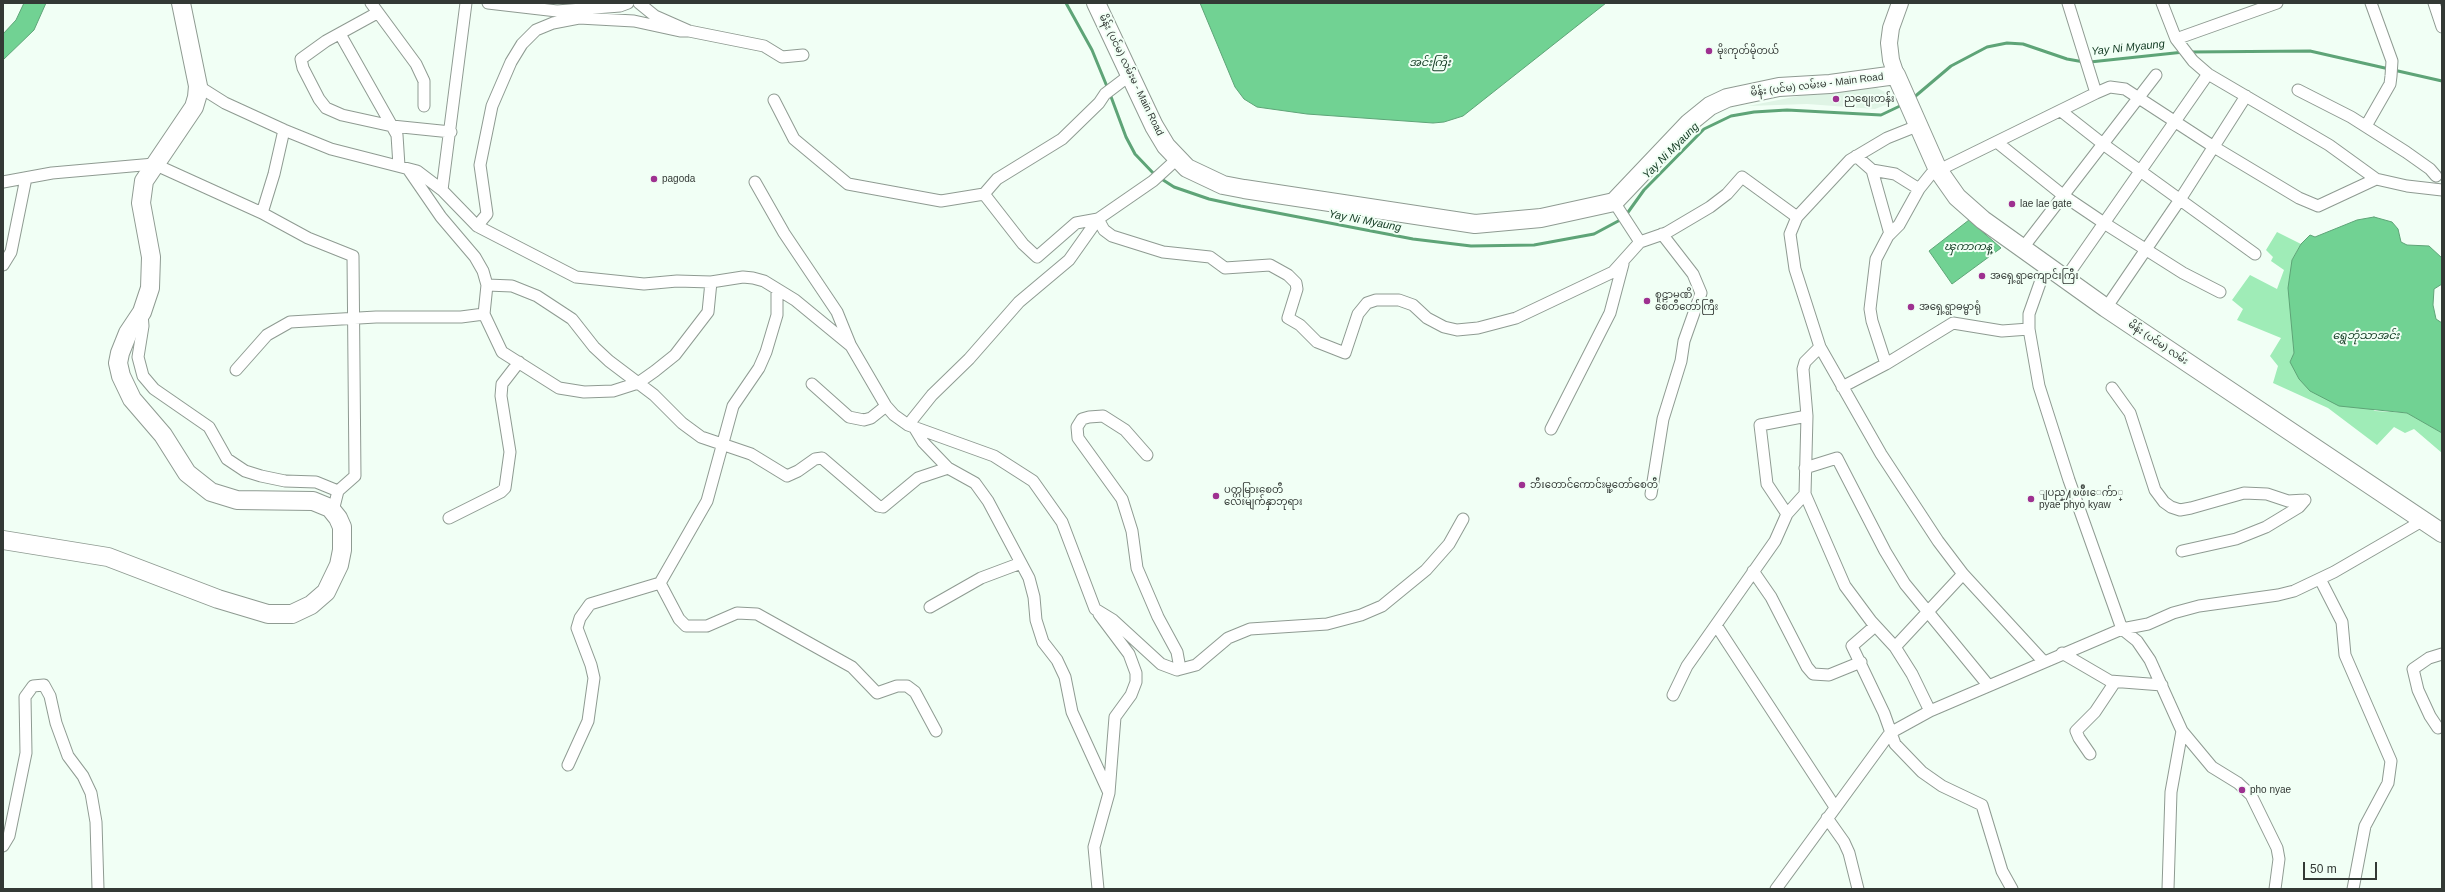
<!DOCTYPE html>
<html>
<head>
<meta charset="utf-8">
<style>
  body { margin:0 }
  #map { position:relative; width:2445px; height:892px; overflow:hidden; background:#f1fff5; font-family:Helvetica,sans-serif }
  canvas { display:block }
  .frame { position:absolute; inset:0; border:4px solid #333935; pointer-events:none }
  .scale { position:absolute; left:2303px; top:862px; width:74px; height:18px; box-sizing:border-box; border:2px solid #333935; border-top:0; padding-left:5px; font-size:12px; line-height:14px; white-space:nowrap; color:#333935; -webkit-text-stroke:3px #f1fff5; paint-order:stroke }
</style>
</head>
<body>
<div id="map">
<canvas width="2445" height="892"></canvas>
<div class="frame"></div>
<div class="scale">50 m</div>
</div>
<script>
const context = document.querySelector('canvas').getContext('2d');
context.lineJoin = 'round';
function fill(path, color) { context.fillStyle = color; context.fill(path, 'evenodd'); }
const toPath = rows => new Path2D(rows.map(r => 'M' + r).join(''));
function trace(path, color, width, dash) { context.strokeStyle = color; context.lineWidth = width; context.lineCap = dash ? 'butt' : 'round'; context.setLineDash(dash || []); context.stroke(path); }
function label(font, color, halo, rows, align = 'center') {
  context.font = font + ' Helvetica,"Noto Sans Myanmar",sans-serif'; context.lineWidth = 4; context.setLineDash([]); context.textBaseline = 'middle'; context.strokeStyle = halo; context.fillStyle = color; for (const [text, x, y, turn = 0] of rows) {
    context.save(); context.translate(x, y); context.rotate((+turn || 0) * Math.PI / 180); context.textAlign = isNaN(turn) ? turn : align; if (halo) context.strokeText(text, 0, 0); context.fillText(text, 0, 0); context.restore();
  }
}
fill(toPath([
  [1877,88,1889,94,1888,104,1875,109,1807,104,1748,106,1819,92]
]), '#dff4e5');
fill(toPath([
  [2277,232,2301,244,2292,260,2294,353,2290,362,2375,411,2408,413,2442,433,2442,453,2414,429,2405,433,2394,427,2377,445,2328,408,2273,383,2278,366,2270,356,2281,338,2237,320,2243,309,2232,300,2250,275,2277,289,2284,270,2271,261,2273,257,2266,250]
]), '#9fecb7');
const water = toPath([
  [24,3,46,3,34,30,3,60,3,34,16,20,24,3],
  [1200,3,1606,3,1463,116,1444,122,1433,123,1307,114,1257,107,1244,99,1235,87,1200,3],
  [2374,217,2392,222,2398,229,2401,242,2407,245,2429,246,2442,258,2442,284,2434,289,2433,305,2436,319,2442,323,2442,433,2407,413,2339,406,2310,391,2299,379,2290,362,2294,353,2288,288,2292,260,2301,244,2310,235,2315,237,2357,220,2374,217],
  [1969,220,2001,248,1952,284,1929,251,1969,220]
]);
fill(water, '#71d293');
trace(water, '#5ea477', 1);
trace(toPath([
  [1066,3,1092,50,1108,89],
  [2189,52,2310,51,2442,81],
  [2090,62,2184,52],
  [1110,94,1126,137,1135,154,1155,175],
  [1912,99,1951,66,1987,47,2007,43,2023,44,2067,59,2084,62],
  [1160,178,1174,187,1209,199,1241,206,1413,239,1471,246,1534,245,1594,234,1622,219],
  [1626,215,1644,190,1704,129,1731,116,1754,112,1787,110,1881,115,1902,105]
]), '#5ea477', 3);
const minor = toPath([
  [371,3,416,64,424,81,424,106],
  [488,3,557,11,620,6,628,3],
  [639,3,655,16,689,31,764,46,782,57,803,55],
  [2162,3,2176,39,2277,3],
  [2434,3,2442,27],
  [377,13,326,41,301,59,303,68,319,99,326,108,342,115,392,126,451,132],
  [340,34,397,135,399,166],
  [2176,39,2193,61,2208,74,2329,145,2376,179,2407,186,2442,190],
  [1130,75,1105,94,1099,103,1062,139,997,179,984,194,1023,244,1037,257,1076,223,1098,219,1104,230,1112,236,1163,252,1210,257,1225,268,1270,265,1288,275,1296,283,1297,289,1288,318,1300,325,1317,342,1345,353,1358,314,1367,303,1376,300,1399,300,1413,305,1427,318,1444,327,1457,330,1478,328,1516,318,1613,272,1640,242,1666,233,1710,207,1727,194,1742,177,1797,217],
  [198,86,225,103,284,130,331,149,417,171,442,190,477,226,576,277,644,284,677,281,711,282,743,277,753,278,764,281,795,300,851,346,886,406,894,415,908,425,994,456,1033,481,1062,522,1095,609,1113,620,1161,664,1177,670,1179,663,1177,652,1158,617,1137,568,1132,531,1122,499,1078,438,1077,427,1082,419,1089,417,1103,416,1125,430,1147,455],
  [2298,90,2351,117,2406,152,2430,169,2436,176],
  [2096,93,2110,87,2125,89,2214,147,2299,198,2318,206,2376,179],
  [774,100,794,139,848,184,941,201,984,194],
  [2061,111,2103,144,2255,254],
  [1917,126,1887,138,1850,160,1797,217,1790,234,1795,269,1820,347,1881,454,1938,541,1963,574,2044,662],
  [2366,126,2390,84,2391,76,2392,61,2371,3],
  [1998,143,2064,196,2104,223,2183,273,2220,292],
  [1856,156,1872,170,1895,174,1919,189],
  [408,169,441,217,475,257,483,271,487,285,484,314,502,352,559,388,584,392,613,391,638,383,655,371,675,355,708,312,711,282],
  [1872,170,1890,234],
  [3,182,52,173,154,164,262,213,308,238,353,256,355,476,338,491,333,511],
  [755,182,784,233,837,312,850,344],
  [442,190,466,3],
  [1614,202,1640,242],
  [262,213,274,174,284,130],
  [477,226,487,214,480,165,492,106,511,62,522,44,536,30,553,23,579,18,634,21,680,31,689,31],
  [2022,249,2156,75],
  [3,265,11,252,26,178],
  [2046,266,2029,314,2029,329,2039,386,2069,480,2122,629,2137,641,2150,660,2182,731,2171,792,2168,889],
  [2065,279,2208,74],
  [487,285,512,286,537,296,572,319,594,347,609,361,654,395,682,423,701,437,751,454,787,476,798,471,815,459,822,458,878,506,883,507,918,478,948,468,923,442,914,427],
  [2106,308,2181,198,2246,96],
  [142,313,143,326,138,357,143,376,154,389,209,427,227,459,245,471,261,476,285,481,316,482,338,491],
  [1886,364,1953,323,2002,331,2029,329],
  [236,370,267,335,290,322,376,317,461,317,484,314],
  [812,384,849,417,864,420,871,418,886,406],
  [1842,387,1886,364,1872,321,1870,309,1876,259,1888,236,1899,225,1919,189,1931,174,2096,93,2068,3],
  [2112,388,2130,413,2155,490,2164,502,2171,507,2180,510,2191,508,2244,493,2267,494,2288,501,2305,500],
  [908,425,932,395,969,359,1019,302,1069,260,1098,219,1153,181,1177,159],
  [1551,429,1610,313,1623,264],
  [948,468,975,483,988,501,1029,578,1034,597,1036,620,1043,642,1057,660,1065,677,1072,712,1109,793,1115,717,1131,695,1136,682,1136,673,1129,654,1099,614],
  [1805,468,1837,458,1885,551,1905,584,1988,685],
  [1651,494,1663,419,1681,361,1684,341,1701,293,1693,274,1662,234],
  [1805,494,1845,586,1871,621,1895,647,1912,674,1930,711],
  [1787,514,1767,484,1760,425,1807,416],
  [449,518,501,492,505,488,510,452,501,396,502,384,519,362],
  [2182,551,2236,539,2266,527,2299,507,2305,500],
  [1753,571,1771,597,1807,667,1813,674,1829,675,1861,662],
  [2320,579,2342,622,2345,655,2391,761,2388,783,2365,826,2353,889],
  [660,583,679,619,686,626,707,626,737,613,757,614,852,667,877,693,897,686,907,686,915,692,936,731],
  [930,607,981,578,1021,563],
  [1716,625,1835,807],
  [1875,626,1852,646,1884,713,1895,744,1922,772,1942,786,1982,805,2002,871,2012,889],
  [1895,647,1963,574],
  [2062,653,2110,681,2162,685],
  [1177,670,1196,665,1228,638,1250,629,1327,624,1361,615,1382,606,1426,570,1449,544,1463,519],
  [1673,695,1687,666,1775,541,1787,514,1805,494,1807,416,1803,369,1805,362,1820,347],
  [2438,728,2430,716,2418,690,2413,669,2429,658,2442,654],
  [2182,731,2212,767,2238,783,2251,795,2277,848,2279,859,2275,889],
  [2090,754,2079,738,2076,731,2095,712,2115,682],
  [568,765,588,721,594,678,591,665,577,628,580,618,590,604,660,583,707,501,733,406,759,368,766,352,777,315,777,289],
  [1827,818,1844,842,1849,853,1858,889],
  [3,846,9,836,26,753,25,697,33,686,44,685,50,696,56,723,68,756,83,776,91,793,96,822,98,889],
  [1098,889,1094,847,1109,793],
  [1776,889,1890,733,1930,711,2122,629,2148,624,2173,613,2199,606,2278,595,2294,591,2334,572,2422,521]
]);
const secondary = toPath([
  [1896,75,1891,60,1889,43,1891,28,1900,3]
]);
const primary = toPath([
  [1096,3,1154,126,1166,146,1187,168,1223,185,1244,189,1475,224,1541,218,1614,202,1689,123,1710,106,1727,98,1779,87,1830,84,1896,75,1938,170,1957,197,1983,220,2106,308,2442,533],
  [3,540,108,557,218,599,268,614,292,614,311,605,326,592,339,565,342,550,342,527,338,518,330,508,313,501,237,500,211,492,187,473,163,435,132,399,121,376,118,363,120,353,128,333,142,312,150,288,151,257,141,203,144,181,194,107,197,97,198,86,181,3]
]);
trace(minor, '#8f9b92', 13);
trace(secondary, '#8f9b92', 18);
trace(primary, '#8f9b92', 20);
trace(minor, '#fff', 11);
trace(secondary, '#fff', 16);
trace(primary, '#fff', 18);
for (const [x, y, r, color] of [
  [1709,51,4,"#9e3190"],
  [1836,99,4,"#9e3190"],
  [654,179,4,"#9e3190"],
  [2012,204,4,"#9e3190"],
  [1982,276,4,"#9e3190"],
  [1647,301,4,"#9e3190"],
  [1911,307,4,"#9e3190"],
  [1522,485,4,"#9e3190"],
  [1216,496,4,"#9e3190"],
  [2031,499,4,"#9e3190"],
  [2242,790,4,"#9e3190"]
]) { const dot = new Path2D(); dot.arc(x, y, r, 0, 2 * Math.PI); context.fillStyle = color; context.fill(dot); trace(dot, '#f1fff5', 1.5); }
label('10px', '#333935', '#f1fff5', [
  ["မိုးကုတ်မိုတယ်",1717,51],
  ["ညစျေးတန်း",1844,99],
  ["pagoda",662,179],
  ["lae lae gate",2020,204],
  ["အရှေ့ရွာကျောင်းကြီး",1990,276],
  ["စူဠာမဏိ",1655,295],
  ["စေတီတော်ကြီး",1655,307],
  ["အရှေ့ရွာဓမ္မာရုံ",1919,307],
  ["ဘီးတောင်ကောင်းမူ့တော်စေတီ",1530,485],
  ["ပတ္တမြား‌စေတီ‌",1224,490],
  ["လေးမျက်နှာဘုရား",1224,502],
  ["ျပည္႔ၿဖိဳးေက်ာ္",2039,493],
  ["pyae phyo kyaw",2039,505],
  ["pho nyae",2250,790]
], 'left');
label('10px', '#333935', '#f1fff5', [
  ["မိန်း (ပင်မ) လမ်းမ - Main Road",1131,75,64],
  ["မိန်း (ပင်မ) လမ်းမ - Main Road",1817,85,-7],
  ["မိန်း (ပင်မ) လမ်း",2158,343,34]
]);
label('italic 11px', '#103920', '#f1fff5', [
  ["Yay Ni Myaung",2128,48,-6],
  ["အင်းကြီး",1430,63],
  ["Yay Ni Myaung",1671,151,-45],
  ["Yay Ni Myaung",1365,221,11],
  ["ၾကာကန္",1968,247],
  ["ရွှေဘုံသာအင်း",2366,336]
]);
</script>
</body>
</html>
